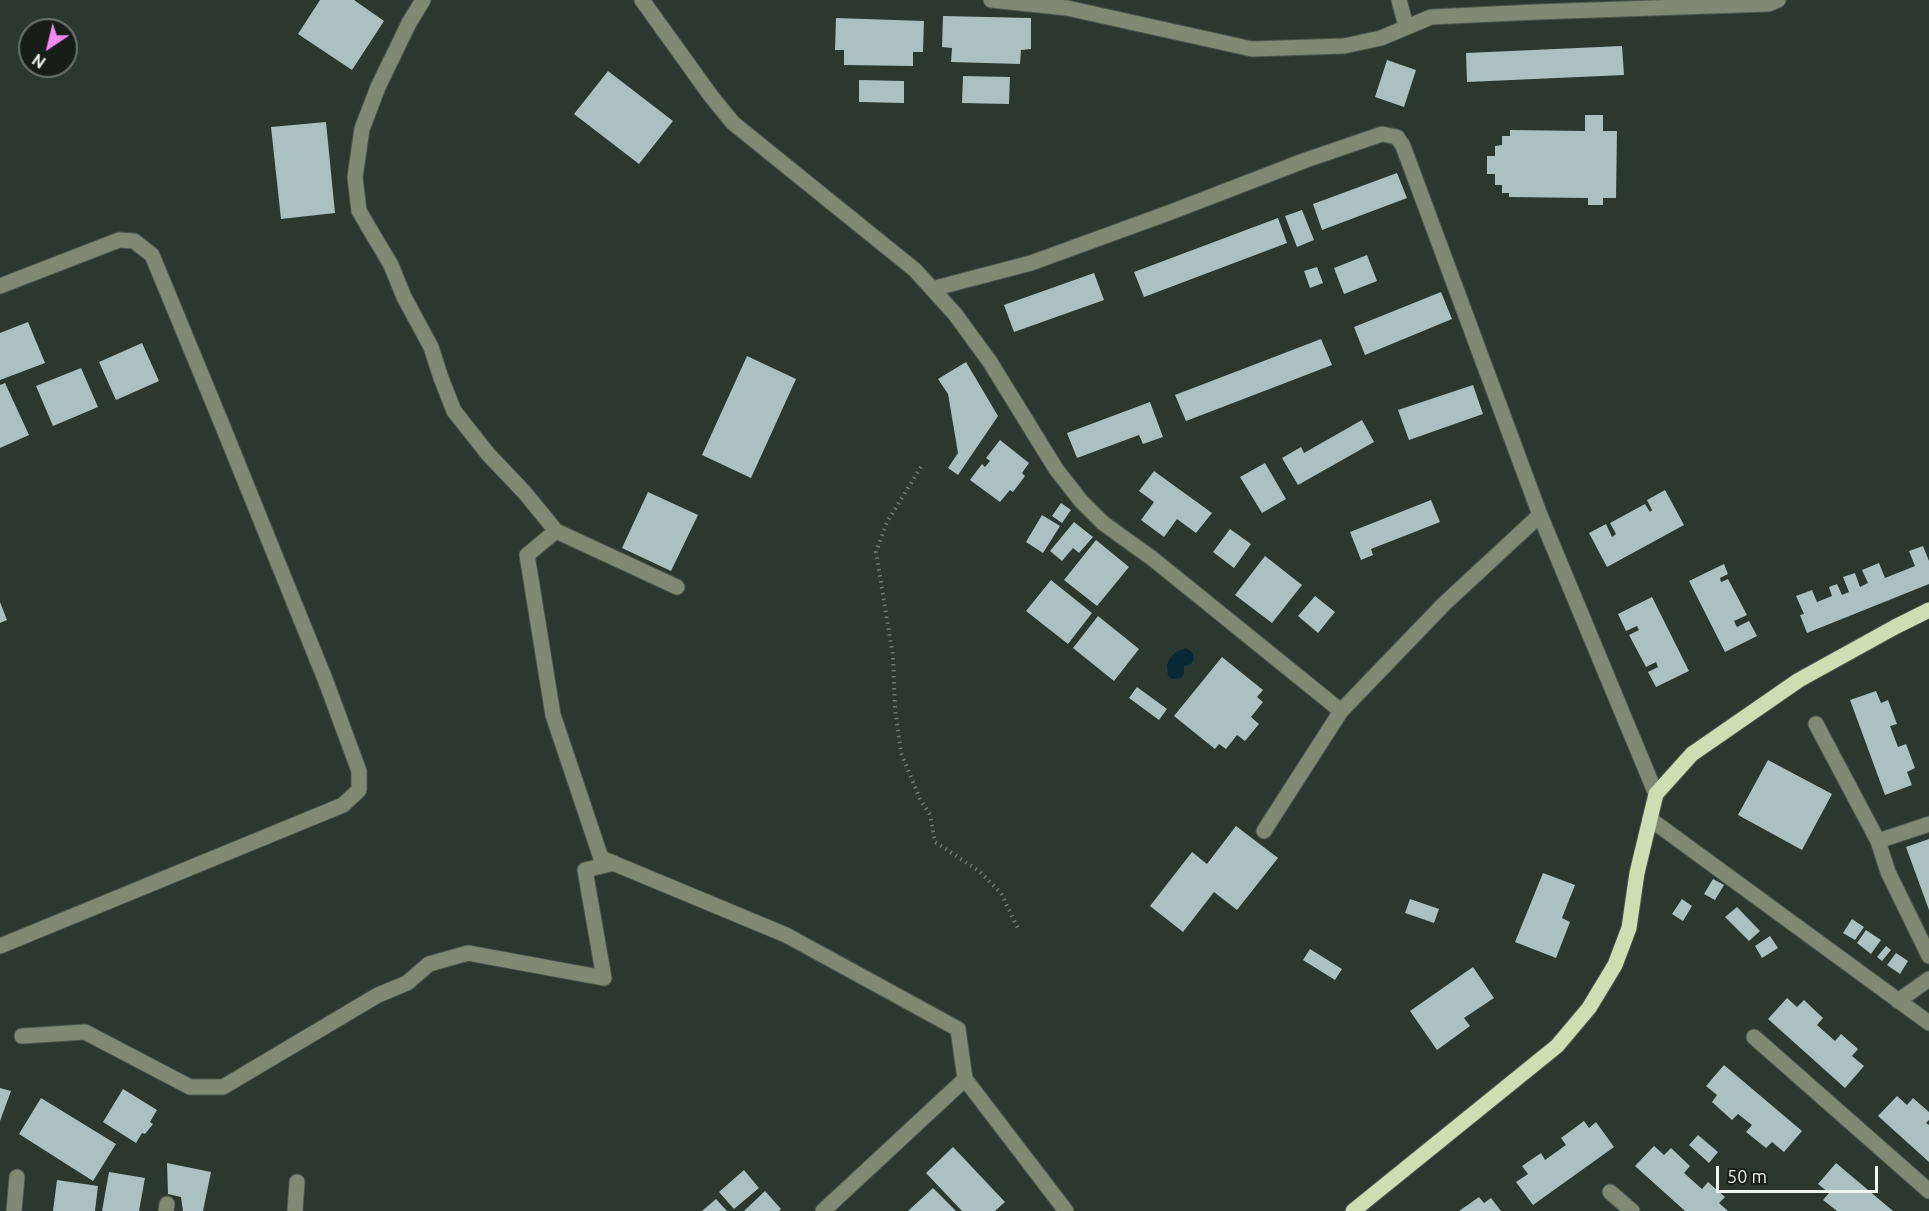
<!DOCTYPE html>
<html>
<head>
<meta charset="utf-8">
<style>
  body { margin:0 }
  #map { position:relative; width:1929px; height:1211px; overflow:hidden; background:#2a3830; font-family:Ubuntu,sans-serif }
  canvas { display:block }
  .north { position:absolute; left:18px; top:18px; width:60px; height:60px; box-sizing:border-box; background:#171e1a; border:2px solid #6d7470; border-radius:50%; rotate:215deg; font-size:16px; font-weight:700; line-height:24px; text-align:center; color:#eef6f1 }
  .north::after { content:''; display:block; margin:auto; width:21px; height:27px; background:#f489f0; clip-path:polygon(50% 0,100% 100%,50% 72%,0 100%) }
  .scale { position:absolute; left:1716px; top:1166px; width:162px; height:27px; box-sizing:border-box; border:3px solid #eef6f1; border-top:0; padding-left:8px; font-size:18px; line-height:21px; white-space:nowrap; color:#eef6f1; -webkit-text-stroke:4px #171e1a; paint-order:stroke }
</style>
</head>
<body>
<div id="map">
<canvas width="1929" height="1211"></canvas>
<div class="north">N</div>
<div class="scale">50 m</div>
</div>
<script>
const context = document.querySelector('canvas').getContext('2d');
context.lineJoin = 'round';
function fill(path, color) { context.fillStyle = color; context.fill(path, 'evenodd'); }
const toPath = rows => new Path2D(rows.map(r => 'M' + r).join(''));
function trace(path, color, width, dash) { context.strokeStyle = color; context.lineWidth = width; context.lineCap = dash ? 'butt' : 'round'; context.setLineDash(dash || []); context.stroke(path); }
fill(toPath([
  [1186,648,1192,652,1194,659,1191,664,1184,666,1184,674,1181,678,1173,679,1168,676,1167,665,1170,658,1176,652]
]), '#072835');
fill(toPath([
  [320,0,354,0,384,21,352,70,298,34],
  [943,16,1031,18,1031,49,1021,50,1020,64,951,62,952,48,942,47],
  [836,18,924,21,923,52,913,52,913,66,844,65,844,50,835,50],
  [1622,46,1624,75,1467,82,1466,53],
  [1387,60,1416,70,1404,107,1375,97],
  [608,71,673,121,639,164,574,114],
  [963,76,1010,77,1009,104,962,103],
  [859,80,904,81,904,103,859,102],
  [1585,115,1603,115,1603,131,1617,131,1616,198,1603,198,1603,205,1588,205,1588,198,1509,197,1509,193,1502,193,1502,185,1495,185,1495,174,1487,174,1487,156,1495,156,1495,146,1502,145,1502,136,1510,136,1510,130,1585,131],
  [326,122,335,213,281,219,271,127],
  [1397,173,1407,198,1322,230,1313,204],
  [1302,210,1314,240,1297,247,1285,216],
  [1278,218,1287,243,1144,297,1134,272],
  [1367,255,1377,281,1344,294,1334,268],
  [1317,267,1323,283,1310,288,1304,271],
  [1094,273,1104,300,1014,332,1004,305],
  [1441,292,1452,319,1365,355,1354,327],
  [28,322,45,363,0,380,0,333],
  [1321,339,1332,365,1186,421,1175,395],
  [142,343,159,381,116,400,99,362],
  [747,356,796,379,751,478,702,455],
  [966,362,998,416,958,475,948,468,958,453,948,394,938,379],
  [81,368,98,407,53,426,36,386],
  [5,383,29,435,0,448,0,385],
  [1473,385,1483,414,1409,440,1398,410],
  [1150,402,1163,437,1143,444,1139,435,1077,458,1067,433],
  [1362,420,1374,442,1298,485,1282,458,1301,447,1304,453],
  [1000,440,1029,463,1022,473,1025,476,1013,492,1010,490,1000,502,970,480,982,464,985,467,990,461,986,458],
  [1265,463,1286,499,1262,513,1240,477],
  [1154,471,1212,513,1196,533,1177,519,1164,537,1141,520,1154,502,1139,491],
  [1665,490,1684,525,1607,567,1589,533,1606,524,1612,537,1616,534,1610,523,1645,504,1650,512,1652,510,1647,500],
  [648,492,698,515,671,571,622,548],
  [1431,500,1440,522,1371,549,1373,555,1361,560,1350,532],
  [1061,503,1071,510,1062,523,1052,516],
  [1042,515,1060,526,1043,553,1026,542],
  [1074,522,1093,537,1079,553,1073,548,1062,561,1050,551],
  [1230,529,1251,544,1234,568,1213,552],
  [1096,540,1129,567,1097,606,1064,580],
  [1923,546,1929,561,1929,584,1807,633,1800,615,1804,614,1796,596,1812,590,1817,602,1832,596,1829,587,1837,584,1842,595,1849,592,1843,577,1855,573,1860,587,1868,583,1862,570,1879,563,1885,578,1915,566,1909,551],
  [1265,556,1302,585,1272,623,1235,595],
  [1724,564,1728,574,1720,578,1721,582,1728,579,1747,615,1734,621,1737,627,1749,621,1757,636,1725,652,1689,581],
  [1051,580,1092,613,1068,644,1026,611],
  [1315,596,1335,612,1318,633,1298,616],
  [1652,597,1689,671,1656,687,1648,672,1658,667,1656,662,1646,667,1629,635,1639,630,1637,626,1626,631,1618,614],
  [0,602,7,620,0,623],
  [1098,616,1139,649,1114,681,1073,648],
  [1222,657,1263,690,1257,697,1263,702,1251,717,1259,724,1245,741,1237,735,1226,749,1219,744,1215,749,1174,716],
  [1137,687,1167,709,1159,720,1129,698],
  [1876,691,1881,703,1888,700,1897,724,1890,726,1898,747,1906,744,1915,768,1907,772,1912,785,1885,795,1850,700],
  [1768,760,1832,794,1802,850,1738,815],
  [1236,826,1278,858,1237,910,1214,892,1183,932,1150,906,1192,852,1207,864],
  [1929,839,1929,910,1906,847],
  [1543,873,1575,885,1562,918,1570,922,1556,958,1515,942],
  [1713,879,1724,885,1715,900,1704,894],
  [1410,899,1439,909,1434,923,1405,913],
  [1682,899,1692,906,1683,921,1672,914],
  [1737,907,1760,931,1749,941,1725,917],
  [1852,919,1864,927,1855,940,1843,933],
  [1866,930,1881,940,1871,954,1857,943],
  [1770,936,1778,948,1762,958,1755,946],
  [1886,946,1891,950,1882,961,1877,957],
  [1310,949,1342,969,1335,980,1303,960],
  [1896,953,1908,961,1900,974,1887,965],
  [1473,967,1494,998,1464,1018,1470,1026,1437,1050,1410,1011],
  [1787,998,1797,1007,1804,1000,1823,1018,1817,1025,1835,1041,1841,1034,1858,1049,1852,1056,1864,1066,1845,1088,1768,1019],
  [1724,1065,1802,1131,1784,1152,1772,1142,1766,1148,1746,1132,1752,1125,1738,1114,1732,1120,1712,1102,1717,1095,1706,1086],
  [0,1088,11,1091,0,1121],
  [123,1089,157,1110,150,1122,153,1124,145,1134,142,1133,136,1143,103,1122],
  [1897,1096,1907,1105,1913,1098,1929,1112,1929,1120,1926,1123,1929,1125,1929,1162,1878,1116],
  [41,1098,116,1144,93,1181,19,1134],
  [1584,1121,1589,1128,1596,1122,1614,1147,1533,1205,1516,1182,1528,1174,1522,1166,1541,1153,1545,1160,1566,1145,1561,1138],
  [1698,1135,1718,1152,1709,1163,1689,1145],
  [1654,1146,1664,1155,1671,1148,1690,1166,1684,1173,1702,1189,1708,1182,1725,1197,1719,1203,1728,1211,1685,1211,1635,1166],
  [953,1147,1005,1202,995,1211,962,1211,926,1173],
  [167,1163,211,1172,203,1211,183,1211,181,1197,168,1194],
  [1836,1163,1893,1211,1837,1211,1823,1200,1829,1193,1818,1184],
  [744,1170,759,1188,734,1209,719,1192],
  [109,1172,145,1178,139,1211,102,1211],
  [57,1180,98,1186,95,1211,53,1211],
  [933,1188,956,1211,908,1211],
  [765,1191,781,1209,779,1211,744,1211],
  [1479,1197,1484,1203,1491,1198,1501,1211,1459,1211],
  [716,1199,727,1211,702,1211]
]), '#abc0bf');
const minor = toPath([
  [423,0,409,23,378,87,362,129,355,177,359,211,391,265,404,297,431,347,441,378,454,411,488,454,525,493,556,531],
  [642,0,711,96,733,123,915,270,955,314,990,362,1056,469,1081,501,1103,523,1153,559,1341,711],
  [991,0,1067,8,1252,49,1344,46,1381,38,1431,17,1536,12,1768,4,1778,0],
  [1399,0,1406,26],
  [0,286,119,240,134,241,152,255,221,422,325,679,359,771,359,790,343,805,0,946],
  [932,289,1031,263,1171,212,1306,160,1382,134,1397,137,1403,146,1540,515,1656,794],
  [677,587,556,531,527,555,553,715,601,858,786,935,958,1029,965,1079,1066,1211],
  [1816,724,1878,841,1888,872,1929,956],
  [1650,819,1929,1023],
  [1264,831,1341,711,1444,604,1540,515],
  [1878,841,1929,824],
  [1898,1001,1929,979],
  [22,1036,85,1032,190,1087,223,1087,378,995,407,983,429,964,468,953,604,978,585,870,614,863],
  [1754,1037,1929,1191],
  [1610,1192,1632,1211],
  [14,1211,17,1177],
  [166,1211,167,1204],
  [295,1211,297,1182],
  [823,1211,965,1079]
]);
const major = toPath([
  [1353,1211,1557,1046,1589,1008,1615,965,1629,928,1637,873,1656,794,1692,754,1799,680,1895,627,1929,610]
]);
trace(minor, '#49564f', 17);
trace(major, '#49564f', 17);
trace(toPath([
  [921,467,887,522,876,552,893,656,895,708,901,753,920,799,930,815,935,842,979,871,1001,893,1019,931]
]), '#6f7b74', 4, [1.5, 4.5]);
trace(minor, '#808974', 15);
trace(major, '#ccdeb2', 15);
</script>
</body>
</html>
